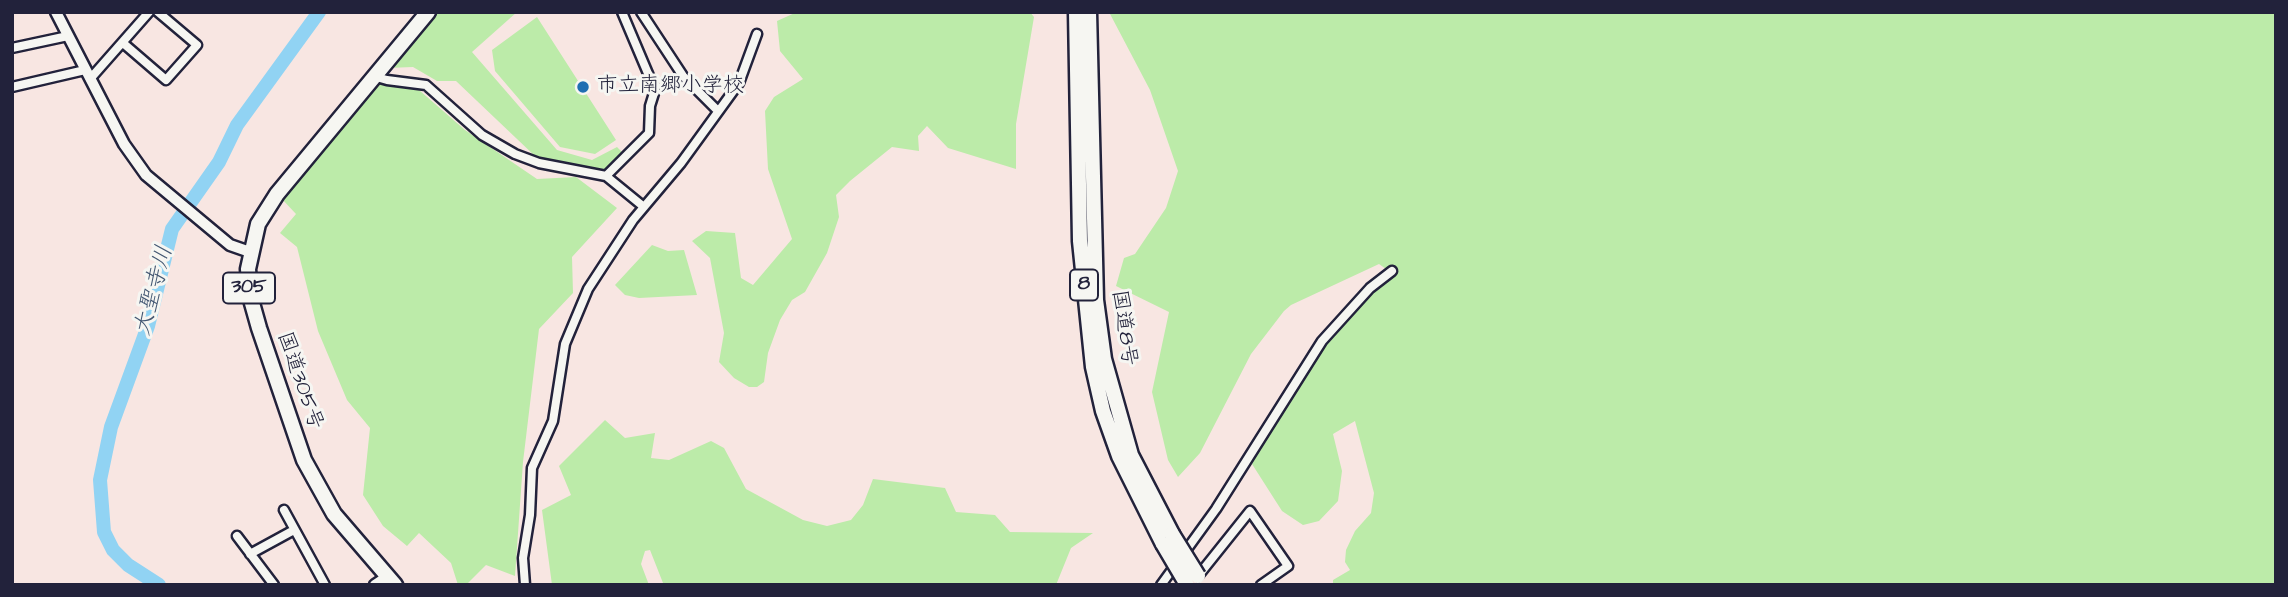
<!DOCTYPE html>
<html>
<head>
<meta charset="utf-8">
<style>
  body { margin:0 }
  #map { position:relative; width:2288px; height:597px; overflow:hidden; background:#f8e6e2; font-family:"Architects Daughter",sans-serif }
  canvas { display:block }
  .frame { position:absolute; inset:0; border:14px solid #22223b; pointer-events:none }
</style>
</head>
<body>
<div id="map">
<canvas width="2288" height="597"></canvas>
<div class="frame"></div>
</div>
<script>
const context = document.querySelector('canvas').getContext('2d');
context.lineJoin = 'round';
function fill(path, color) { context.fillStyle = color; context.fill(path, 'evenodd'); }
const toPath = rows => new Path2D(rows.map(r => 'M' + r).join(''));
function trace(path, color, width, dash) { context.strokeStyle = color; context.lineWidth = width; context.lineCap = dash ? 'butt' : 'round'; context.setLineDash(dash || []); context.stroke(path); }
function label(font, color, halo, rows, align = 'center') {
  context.font = font + ' "Architects Daughter","Klee One",sans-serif'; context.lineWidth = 6; context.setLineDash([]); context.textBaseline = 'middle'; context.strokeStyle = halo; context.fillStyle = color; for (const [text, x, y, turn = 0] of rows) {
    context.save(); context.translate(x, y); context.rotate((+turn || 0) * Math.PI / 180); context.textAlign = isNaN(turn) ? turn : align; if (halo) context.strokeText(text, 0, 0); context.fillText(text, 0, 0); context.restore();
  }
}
fill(toPath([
  [431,12,517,12,472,52,557,150,592,160,617,147,622,152,604,170,537,158,456,81,437,81,413,67,387,68],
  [797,12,1030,12,1034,17,1016,124,1016,169,948,148,927,126,918,136,919,151,892,147,850,181,836,195,839,217,827,253,805,292,792,300,780,320,768,353,764,382,757,387,749,387,734,378,719,362,724,333,710,258,692,241,706,231,735,233,741,278,753,285,792,239,768,169,765,111,774,97,803,79,780,51,777,21],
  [1109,12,2276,12,2276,585,1333,585,1333,580,1350,570,1345,562,1346,550,1355,531,1371,513,1374,493,1355,421,1333,434,1342,471,1338,501,1319,521,1303,525,1282,511,1252,464,1270,423,1329,335,1385,276,1386,269,1379,264,1291,305,1284,311,1251,354,1200,453,1178,477,1168,460,1152,392,1169,312,1116,286,1124,258,1135,254,1166,208,1178,171,1150,90],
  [537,17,616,140,595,154,560,147,495,71,492,50],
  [375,83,419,90,465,130,537,179,576,177,617,208,572,257,573,293,539,329,523,462,515,576,486,565,466,585,458,585,451,563,419,533,407,546,383,526,363,495,370,428,347,400,318,331,297,247,280,233,296,214,281,198,329,144],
  [652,245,668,251,684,250,697,295,639,298,625,295,615,285],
  [605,420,625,438,655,433,651,458,669,460,711,441,724,448,746,489,803,520,827,526,851,520,863,505,873,479,945,488,956,512,995,515,1010,532,1093,533,1071,548,1056,585,668,585,663,583,650,550,645,551,641,564,649,585,552,585,542,510,571,495,559,466]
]), '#bceba9');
trace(toPath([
  [159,585,128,565,113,550,104,532,100,480,111,427,148,326,172,229,219,162,237,125,319,12]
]), '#91d3f3', 14);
const minor = toPath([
  [641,12,683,76,717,110],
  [123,43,166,80,197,45,158,12],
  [12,48,68,36],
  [377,72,380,78,387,80,426,85,482,135,515,154,539,163,606,176,644,207],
  [90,79,149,12],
  [12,87,85,70],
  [606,176,649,133,650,106,655,90,622,12],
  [284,510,325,585],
  [237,536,274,585],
  [250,554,294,530],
  [1198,576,1250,511,1288,566,1261,585],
  [525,585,523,558,530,515,532,468,553,421,565,344,588,289,633,220,681,163,739,83,757,34],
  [1161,585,1216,509,1322,341,1370,288,1392,271]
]);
const tertiary = toPath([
  [56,12,124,144,146,175,230,245,250,252],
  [375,585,387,577]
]);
const trunk = toPath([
  [1076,12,1080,241,1093,367,1103,411,1119,456,1163,544],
  [1089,12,1096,300,1104,359,1131,455,1172,534],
  [395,585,334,514,304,460,259,328,250,296,248,269,258,224,277,194,428,12]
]);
trace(minor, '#22223b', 13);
trace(tertiary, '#22223b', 15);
trace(trunk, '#22223b', 19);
trace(minor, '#f6f6f2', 8);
trace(tertiary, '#f6f6f2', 10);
trace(trunk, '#f6f6f2', 14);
const trunkBridge = toPath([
  [1172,534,1198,576],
  [1163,544,1186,583]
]);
trace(trunkBridge, '#22223b', 19, []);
trace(trunkBridge, '#f6f6f2', 14);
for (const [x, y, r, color] of [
  [583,87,7,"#1f6fb2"]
]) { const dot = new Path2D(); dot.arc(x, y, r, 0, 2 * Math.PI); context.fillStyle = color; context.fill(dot); trace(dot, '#f6f6f2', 2.5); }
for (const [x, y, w] of [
  [1084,285,28],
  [249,288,52]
]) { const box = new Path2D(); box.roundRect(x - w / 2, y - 15.5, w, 31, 5); context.fillStyle = '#f6f6f2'; context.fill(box); trace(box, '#22223b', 2); }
label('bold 19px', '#22223b', null, [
  ["8",1084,285],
  ["305",249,288]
]);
label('21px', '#22223b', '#f6f6f2', [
  ["市立南郷小学校",597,87]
], 'left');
label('21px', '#22223b', '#f6f6f2', [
  ["国道8号",1123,328,82],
  ["国道305号",299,381,71]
]);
label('italic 23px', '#435772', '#f6f6f2', [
  ["大聖寺川",155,291,-75]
]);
</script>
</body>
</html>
